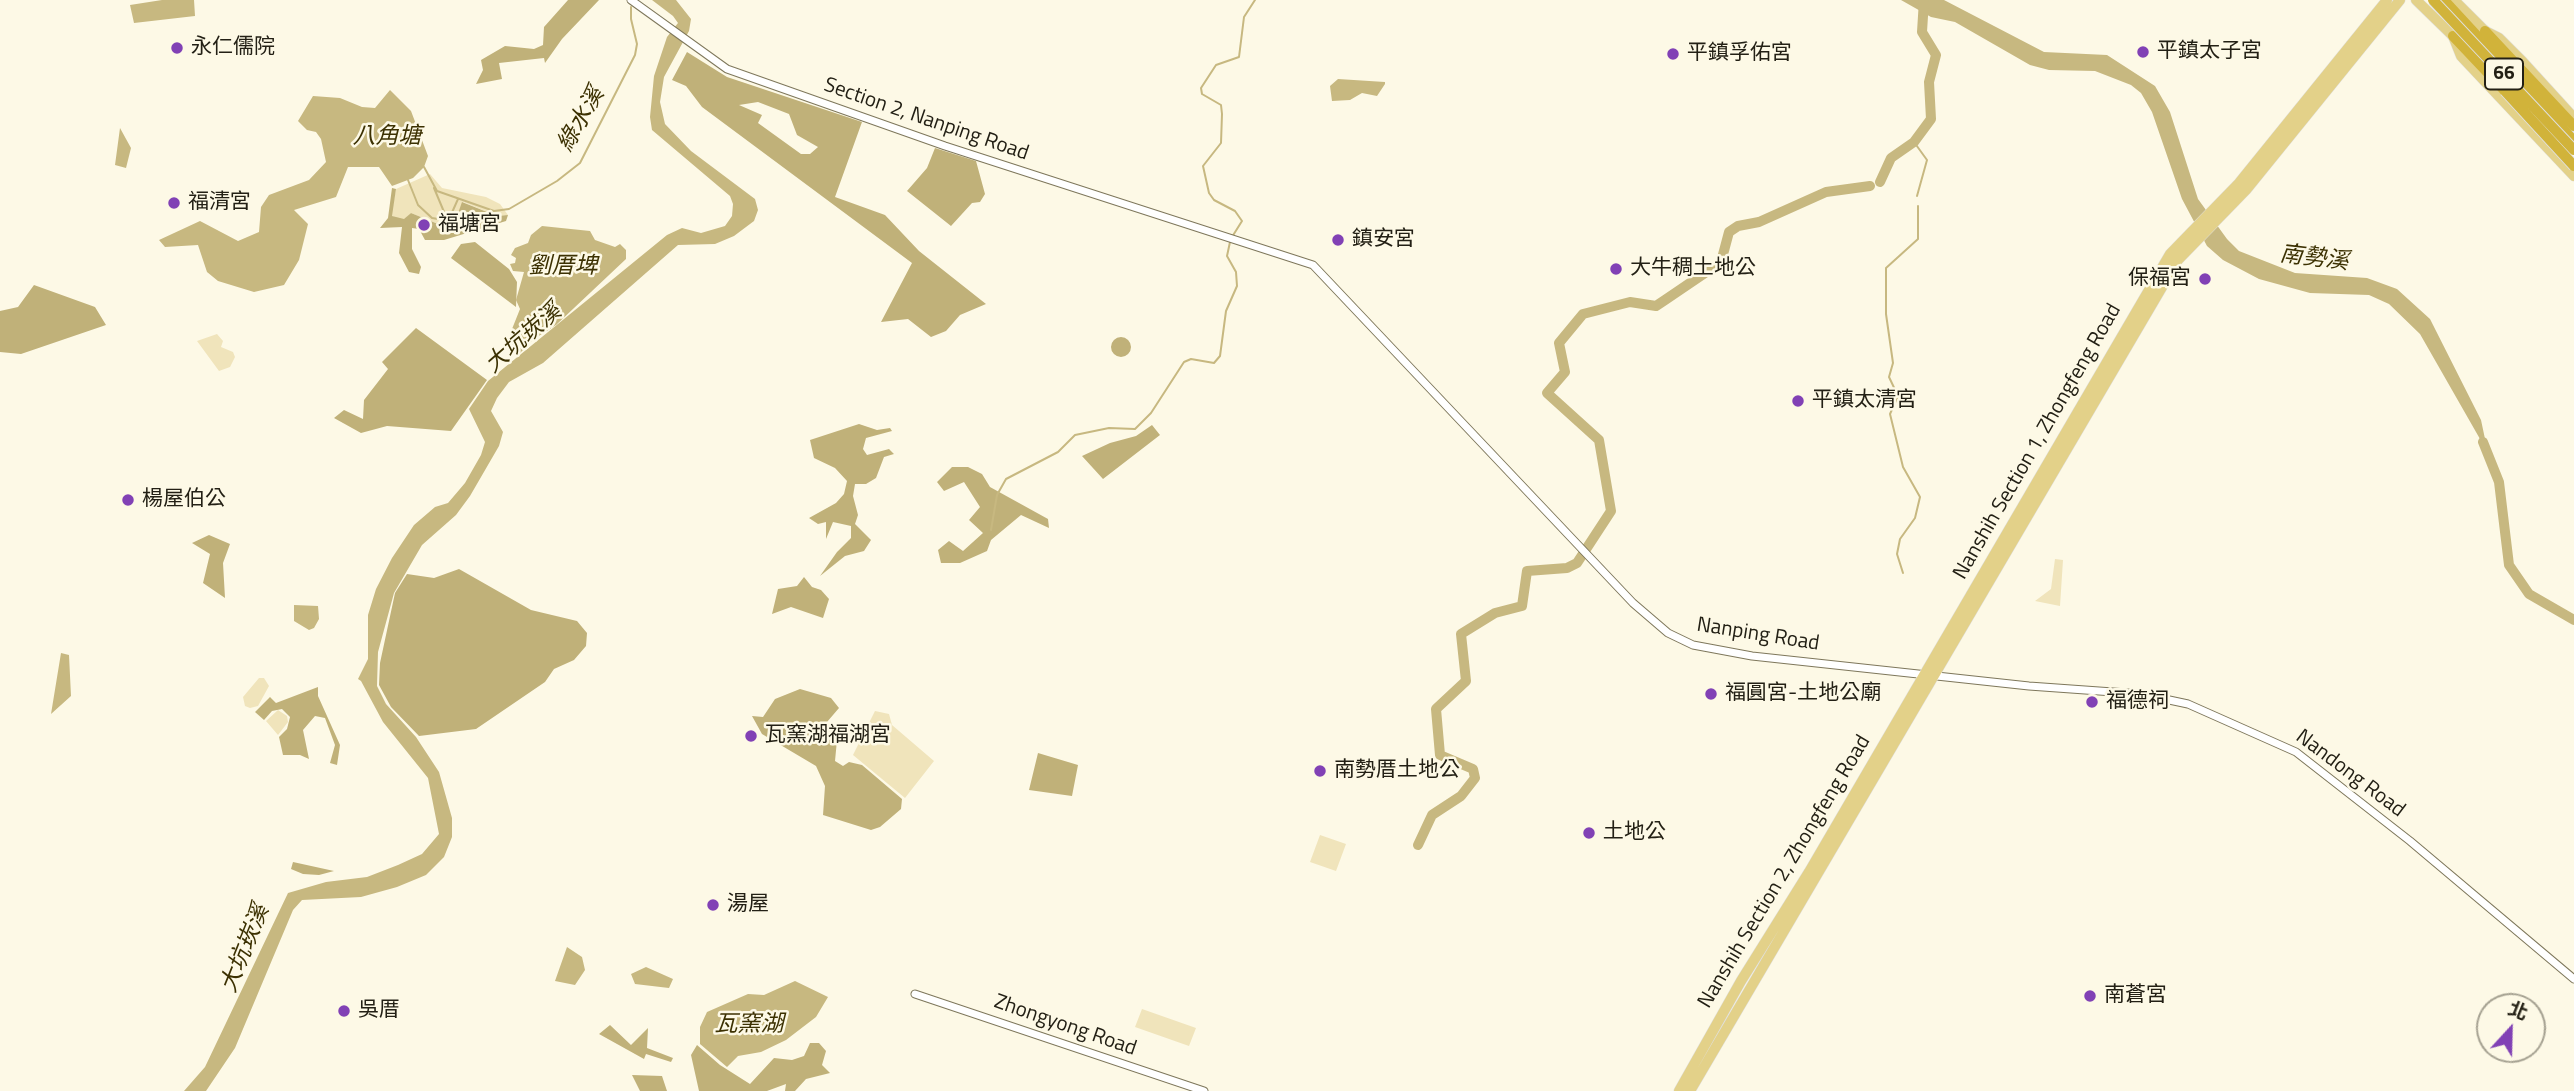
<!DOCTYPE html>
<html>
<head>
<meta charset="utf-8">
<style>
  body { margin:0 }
  #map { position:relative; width:2574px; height:1091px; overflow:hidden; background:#fdf9e6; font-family:"Titillium Web","Noto Sans TC",sans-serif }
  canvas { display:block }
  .north { position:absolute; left:2476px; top:993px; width:70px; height:70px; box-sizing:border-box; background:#fdf9e6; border:2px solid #a6a292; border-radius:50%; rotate:22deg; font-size:19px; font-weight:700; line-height:28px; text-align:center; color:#232015 }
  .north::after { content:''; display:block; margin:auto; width:24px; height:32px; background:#8141b5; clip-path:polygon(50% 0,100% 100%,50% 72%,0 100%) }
</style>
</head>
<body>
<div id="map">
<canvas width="2574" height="1091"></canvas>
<div class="north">北</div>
</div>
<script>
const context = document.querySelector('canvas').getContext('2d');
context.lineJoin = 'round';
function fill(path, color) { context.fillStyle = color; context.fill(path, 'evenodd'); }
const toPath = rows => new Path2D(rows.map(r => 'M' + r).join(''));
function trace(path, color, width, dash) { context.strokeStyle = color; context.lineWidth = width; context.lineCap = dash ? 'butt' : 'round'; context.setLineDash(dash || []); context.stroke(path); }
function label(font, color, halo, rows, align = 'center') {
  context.font = font + ' "Titillium Web","Noto Sans TC",sans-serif'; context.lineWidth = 5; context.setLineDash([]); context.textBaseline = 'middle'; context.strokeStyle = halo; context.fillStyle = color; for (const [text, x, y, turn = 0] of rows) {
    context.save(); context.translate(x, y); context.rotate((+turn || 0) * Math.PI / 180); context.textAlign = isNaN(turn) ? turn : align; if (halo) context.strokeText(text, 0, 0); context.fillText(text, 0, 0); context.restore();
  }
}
fill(toPath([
  [430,174,442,188,486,197,500,204,508,215,497,216,463,202,456,222,438,224,411,213,404,220,391,216,396,189],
  [217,334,223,341,221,347,233,352,235,357,230,367,219,371,197,341],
  [2055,559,2063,560,2060,606,2035,601,2051,589],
  [259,678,264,678,269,686,258,706,250,708,245,706,243,697],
  [278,710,287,716,288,722,278,735,266,721],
  [875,711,889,714,892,725,934,761,905,798,853,755],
  [1320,835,1346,844,1336,871,1310,862],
  [1142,1009,1196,1028,1189,1046,1135,1027]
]), '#f0e4bb');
fill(toPath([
  [568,0,599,0,562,39,545,63,544,58,499,63,502,79,476,84,483,70,481,60,505,46,534,49,543,45,544,27],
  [687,52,727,77,862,122,835,197,885,215,919,251,986,304,960,315,946,331,931,337,908,319,881,322,912,263,702,107,686,86,672,80],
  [758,102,789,114,797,135,818,147,810,154,801,154,758,123,762,115,739,105],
  [935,148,976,161,985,194,980,202,972,203,951,226,907,191,927,168],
  [392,188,396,189,392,216,404,219,411,213,438,224,455,222,462,202,497,216,508,215,506,221,444,240,425,240,419,229,412,228,412,249,421,267,419,274,409,272,399,253,402,227,380,228,388,218],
  [475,242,509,269,517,282,516,307,451,258,461,244],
  [34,285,95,307,106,325,21,354,0,352,0,311,18,307],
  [416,328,487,380,451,431,387,426,361,433,334,418,344,410,363,419,364,400,388,369,382,362],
  '1111 347a10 10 0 1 1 20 0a10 10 0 1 1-20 0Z',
  [859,424,877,430,890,428,892,431,866,438,863,449,867,455,889,449,894,454,884,457,876,478,866,484,855,484,853,496,858,515,855,524,871,540,864,551,845,556,820,576,837,552,851,538,851,526,833,522,826,539,826,522,818,524,809,518,836,503,844,494,847,481,835,468,814,458,810,440],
  [1152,425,1160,435,1103,479,1082,456,1110,443,1136,436],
  [952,467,968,467,982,474,990,487,1048,519,1049,528,1021,515,991,540,987,551,960,563,941,563,938,550,949,541,963,551,983,533,969,520,980,507,964,482,944,491,937,482],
  [209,535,230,544,223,563,225,598,203,583,210,554,192,543],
  [459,569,531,610,577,621,587,633,586,646,574,660,554,669,545,682,476,729,419,736,391,707,379,685,380,663,395,593,407,574,434,578],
  [804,577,812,587,821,590,829,599,823,618,791,607,772,614,778,589,797,586],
  [318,687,318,696,340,745,337,765,330,763,335,745,325,718,315,716,303,730,309,759,300,755,283,755,279,737,287,729,290,717,282,709,272,711,264,720,255,712,270,697,276,703],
  [800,689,831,698,839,708,827,722,837,740,835,761,843,766,849,762,862,765,902,799,901,809,880,827,871,830,823,815,825,786,816,766,762,734,752,716,763,717,775,699],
  [1038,753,1078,765,1072,796,1029,790],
  [293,862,334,871,319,875,303,874,291,869],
  [610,1025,631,1045,648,1028,647,1048,673,1058,671,1062,646,1054,644,1059,599,1034],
  [810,1043,819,1043,826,1051,822,1065,830,1073,806,1079,795,1091,785,1091,786,1084,767,1091,699,1091,691,1055,697,1045,720,1065,750,1084,774,1058,792,1060,804,1056],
  [632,1075,662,1076,667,1091,640,1091]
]), '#c0b179');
fill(toPath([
  [162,0,194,0,195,16,134,23,130,5],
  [652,0,676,0,691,19,689,31,664,77,660,102,665,124,691,151,755,199,758,210,754,221,734,236,715,244,678,245,543,363,509,382,497,398,491,411,503,432,499,446,470,496,456,515,422,545,394,593,378,652,377,686,386,704,416,737,439,772,452,818,452,837,444,857,426,875,397,887,361,897,302,900,293,910,235,1048,206,1091,184,1091,205,1067,288,893,326,882,367,877,398,865,422,854,439,834,428,778,383,722,361,681,358,679,368,659,368,615,376,589,392,558,414,525,435,507,448,503,465,483,481,455,485,442,469,409,488,381,667,235,682,228,701,233,725,226,732,216,733,204,730,196,652,130,650,117,654,76,667,37,678,23,673,16],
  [1901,0,1944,0,2044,52,2107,55,2155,86,2170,112,2198,199,2227,239,2239,251,2295,273,2367,278,2397,289,2430,319,2481,420,2488,453,2420,334,2389,304,2369,295,2310,293,2259,279,2223,260,2207,246,2182,199,2152,112,2141,93,2131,85,2095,71,2049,70,2030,65,1955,22,1931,17],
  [1338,79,1385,82,1385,84,1377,96,1362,93,1350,100,1332,101,1330,86],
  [390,90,411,111,428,156,424,167,413,178,392,186,379,167,348,167,336,197,294,210,308,224,299,260,284,285,254,292,218,281,207,272,198,245,165,247,159,240,200,221,238,241,259,232,261,207,269,195,309,180,326,162,321,139,316,132,307,130,298,121,313,96,340,98,362,107,375,108],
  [120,128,131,148,126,168,115,165],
  [542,226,590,231,595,240,615,247,620,244,626,250,626,259,556,325,534,339,517,356,510,345,510,334,520,309,516,300,524,272,513,271,510,264,515,263,516,258,511,255,515,248,528,243,531,235],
  [294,605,318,606,319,619,314,628,309,630,294,621],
  [61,653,69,655,71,696,51,714],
  [567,947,582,957,585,970,575,985,555,981],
  [646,967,673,979,669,988,635,984,631,974],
  [795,981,828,997,816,1017,786,1040,761,1052,738,1056,727,1067,700,1044,700,1027,707,1012,748,994,764,995]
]), '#c7b880');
trace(toPath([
  [1914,142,1927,160,1917,196],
  [424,167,437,191,494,211,509,209,557,181,580,163,635,55,637,44,631,19,631,7],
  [408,180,418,205,432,218,444,220,450,217,458,199],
  [434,188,447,219],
  [1232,237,1242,221,1235,211,1214,200,1209,193,1203,166,1221,143,1222,114,1221,105,1202,94,1201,88,1216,65,1239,57,1244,17,1255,0],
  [991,530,997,495,1006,479,1058,452,1075,435,1109,428,1135,429,1151,413,1184,362,1191,359,1214,363,1220,356,1226,311,1237,286,1236,272,1227,256,1230,242],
  [1903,573,1897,554,1900,539,1915,518,1920,497,1903,467,1890,414,1898,396,1889,377,1893,363,1886,314,1886,268,1918,239,1918,206]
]), '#c7b880', 2);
trace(toPath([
  [1880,182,1891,158,1914,142,1931,119,1929,82,1936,55,1922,32,1924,0],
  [2483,442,2499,482,2509,565,2529,594,2574,620],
  [1418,845,1432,815,1461,796,1475,778,1473,769,1440,755,1436,709,1466,681,1461,634,1495,613,1522,606,1527,571,1567,568,1577,563,1611,511,1599,440,1547,393,1565,372,1559,343,1583,314,1630,302,1656,306,1665,300,1721,262,1729,232,1738,226,1759,222,1826,192,1870,186]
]), '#c7b880', 10);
const minor = toPath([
  [631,0,727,69,945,146,1313,265,1633,603,1668,633,1693,645,1752,656,2029,686,2141,694,2188,704,2296,752,2410,841,2574,979],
  [915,994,1204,1091]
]);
const major = toPath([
  [2416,0,2453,36,2461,56,2574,176],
  [2454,0,2485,31,2499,38,2523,62,2574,118],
  [1679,1091,1741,981,1809,872,2170,254,2239,183,2387,0],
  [1690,1091,2178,260,2246,190,2400,0]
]);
const highway = toPath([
  [2444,0,2574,141],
  [2485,31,2574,126],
  [2453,36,2505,91]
]);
trace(minor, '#7e775b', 9);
trace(major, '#e0e0de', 11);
trace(highway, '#e0e0de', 12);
trace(minor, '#fff', 7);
trace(major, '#e3d189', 10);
trace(highway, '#d1b33a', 10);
const highwayBridge = toPath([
  [2433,0,2574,150],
  [2505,91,2574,166]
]);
trace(highwayBridge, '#e0e0de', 12, []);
trace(highwayBridge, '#d1b33a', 10);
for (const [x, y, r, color] of [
  [177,48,7,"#8141b5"],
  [2143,52,7,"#8141b5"],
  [1673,54,7,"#8141b5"],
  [174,203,7,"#8141b5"],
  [424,225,7,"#8141b5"],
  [1338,240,7,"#8141b5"],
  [1616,269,7,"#8141b5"],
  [2205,279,7,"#8141b5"],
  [1798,401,7,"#8141b5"],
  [128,500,7,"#8141b5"],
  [1711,694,7,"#8141b5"],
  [2092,702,7,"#8141b5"],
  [751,736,7,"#8141b5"],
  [1320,771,7,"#8141b5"],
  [1589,833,7,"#8141b5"],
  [713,905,7,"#8141b5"],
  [2090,996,7,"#8141b5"],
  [344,1011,7,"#8141b5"]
]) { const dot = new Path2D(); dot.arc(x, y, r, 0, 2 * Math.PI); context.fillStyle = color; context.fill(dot); trace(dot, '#fdf9e6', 2.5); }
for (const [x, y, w] of [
  [2504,74,38]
]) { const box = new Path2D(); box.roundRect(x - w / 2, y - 15.5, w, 31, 5); context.fillStyle = '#fdf9e6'; context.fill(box); trace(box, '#232015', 2); }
label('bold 19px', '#232015', null, [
  ["66",2504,74]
]);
label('21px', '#232015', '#fdf9e6', [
  ["永仁儒院",191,48],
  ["平鎮太子宮",2157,52],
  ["平鎮孚佑宮",1687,54],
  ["福清宮",188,203],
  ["福塘宮",438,225],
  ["鎮安宮",1352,240],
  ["大牛稠土地公",1630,269],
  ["保福宮",2191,279,"right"],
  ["平鎮太清宮",1812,401],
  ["楊屋伯公",142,500],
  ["福圓宮-土地公廟",1725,694],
  ["福德祠",2106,702],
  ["瓦窯湖福湖宮",765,736],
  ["南勢厝土地公",1334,771],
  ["土地公",1603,833],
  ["湯屋",727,905],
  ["南蒼宮",2104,996],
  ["吳厝",358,1011]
], 'left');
label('21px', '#232015', '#fdf9e6', [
  ["Section 2, Nanping Road",926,120,19],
  ["Nanshih Section 1, Zhongfeng Road",2038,442,-60],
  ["Nanping Road",1758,635,9],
  ["Nandong Road",2350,774,37],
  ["Nanshih Section 2, Zhongfeng Road",1785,872,-59],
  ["Zhongyong Road",1065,1026,19]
]);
label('italic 23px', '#3c3102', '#fdf9e6', [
  ["綠水溪",582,120,-60],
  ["八角塘",387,137],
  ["南勢溪",2314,259,7],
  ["劉厝埤",563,267],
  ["大坑崁溪",524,339,-41],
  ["大坑崁溪",246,949,-68],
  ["瓦窯湖",749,1025]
]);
</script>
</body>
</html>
